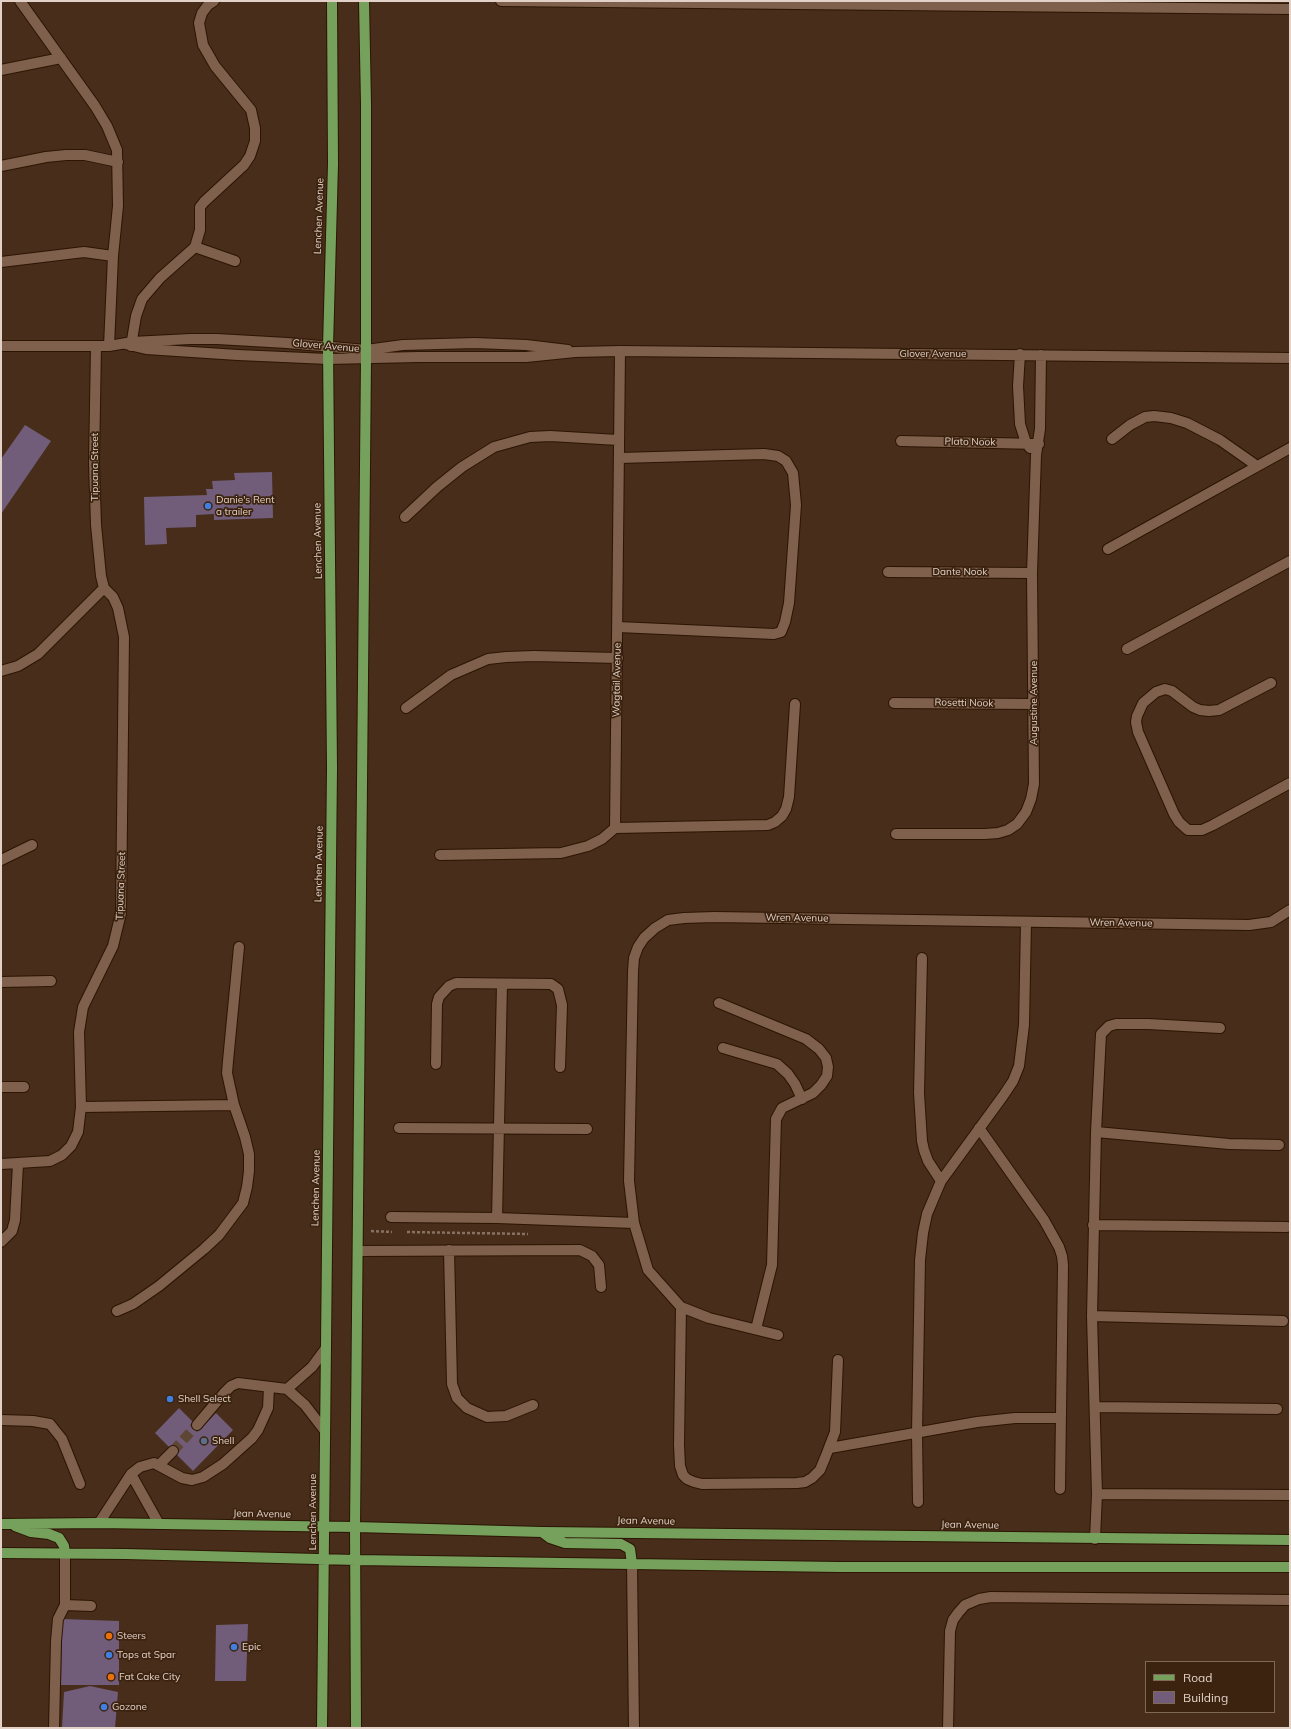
<!DOCTYPE html>
<html>
<head>
<meta charset="utf-8">
<style>
  body { margin:0 }
  #map { position:relative; width:1291px; height:1729px; overflow:hidden; background:#472d1a; font-family:Mulish,sans-serif }
  canvas { display:block }
  .frame { position:absolute; inset:0; border:2px solid #e2d1c6; pointer-events:none }
  .legend { position:absolute; left:1145px; top:1661px; width:130px; height:52px; box-sizing:border-box; background:#3c2310; border:1px solid #7e6959; margin:0; padding:5px 7px; list-style:none; font-size:12px; color:#e2d1c6 }
  .legend li { display:flex; align-items:center; gap:8px; height:20px }
  .legend b { width:20px; border:1px solid #7e6959 }
</style>
</head>
<body>
<div id="map">
<canvas width="1291" height="1729"></canvas>
<div class="frame"></div>
<ul class="legend">
<li><b style="height:5px;background:#76a15d"></b>Road</li>
<li><b style="height:11px;background:#715d79"></b>Building</li>
</ul>
</div>
<script>
const context = document.querySelector('canvas').getContext('2d');
context.lineJoin = 'round';
function fill(path, color) { context.fillStyle = color; context.fill(path, 'evenodd'); }
const toPath = rows => new Path2D(rows.map(r => 'M' + r).join(''));
function trace(path, color, width, dash) { context.strokeStyle = color; context.lineWidth = width; context.lineCap = dash ? 'butt' : 'round'; context.setLineDash(dash || []); context.stroke(path); }
function label(font, color, halo, rows, align = 'center') {
  context.font = font + ' Mulish,sans-serif'; context.lineWidth = 3.5; context.setLineDash([]); context.textBaseline = 'middle'; context.strokeStyle = halo; context.fillStyle = color; for (const [text, x, y, turn = 0] of rows) {
    context.save(); context.translate(x, y); context.rotate((+turn || 0) * Math.PI / 180); context.textAlign = isNaN(turn) ? turn : align; if (halo) context.strokeText(text, 0, 0); context.fillText(text, 0, 0); context.restore();
  }
}
fill(toPath([
  [25,425,51,441,1,514,1,459],
  [272,472,273,518,214,520,214,514,196,515,196,527,166,528,167,544,145,545,144,497,207,495,206,489,213,489,212,481,235,480,234,473],
  [179,1408,200,1429,216,1413,233,1430,193,1471,155,1433],
  [62,1619,119,1621,119,1685,61,1685],
  [248,1624,246,1681,215,1681,216,1625],
  [90,1686,118,1692,115,1728,62,1728,64,1692]
]), '#715d79');
trace(toPath([
  [173,1451,197,1425]
]), '#5e4634', 10, [10, 5]);
const minor = toPath([
  [20,1,95,106,107,126,117,150,118,206,113,256,109,346],
  [501,1,1290,9],
  [1,70,61,58],
  [1,166,46,157,66,155,85,155,118,162],
  [195,247,235,261],
  [1,262,84,252,113,256],
  [125,344,146,349,238,355,328,359,419,357,526,357,575,352,620,351,1290,358],
  [1,346,109,346,132,342,190,339,217,339,287,343,366,350,403,345,475,343,526,345,568,350],
  [131,346,136,316,142,299,160,278,195,247,200,230,200,207,204,202,244,165,250,156,255,141,255,128,251,110,215,66,203,45,199,23,202,13,208,5,214,1],
  [1020,354,1018,386,1020,424,1026,443,1030,448],
  [1112,439,1130,425,1145,417,1154,416,1171,418,1187,423,1220,440,1257,466],
  [901,441,1039,444],
  [405,517,437,487,462,467,494,447,530,437,550,436,618,440],
  [1108,549,1290,448],
  [888,572,1032,573],
  [618,627,774,634,781,632,785,622,789,603,796,505,793,473,786,461,778,456,764,454,619,458],
  [1127,649,1290,561],
  [1,671,18,666,38,654,104,588],
  [1271,683,1219,710,1209,711,1200,710,1193,707,1172,691,1165,689,1156,692,1143,703,1137,716,1136,722,1138,732,1174,814,1179,822,1188,830,1202,830,1213,825,1290,783],
  [894,703,1034,704],
  [406,708,451,675,488,659,506,657,534,656,618,658],
  [615,828,620,351],
  [615,828,768,825,775,822,782,816,786,809,789,797,795,704],
  [896,834,985,834,998,833,1008,830,1017,824,1026,812,1031,799,1034,784,1032,573,1036,455,1040,429,1041,355],
  [440,855,561,853,588,846,602,839,615,828],
  [1,860,32,845],
  [922,958,919,1093,922,1141,924,1150,928,1161,941,1181],
  [1,982,51,981],
  [719,1003,806,1039,819,1049,826,1058,828,1067,827,1076,821,1085,813,1093,782,1108,776,1119,772,1265,756,1329],
  [723,1048,777,1064,788,1074,795,1084,802,1099],
  [436,1064,437,1004,439,997,449,986,456,983,551,984,558,989,562,1005,560,1067],
  [1,1087,24,1087],
  [81,1107,234,1105,227,1073,228,1061,239,947],
  [399,1128,587,1129],
  [979,1128,1044,1220,1059,1247,1062,1256,1063,1265,1060,1489],
  [1096,1132,1229,1144,1279,1145],
  [1,1164,50,1161,62,1155,71,1146,78,1132,81,1107,79,1032,83,1007,113,946,121,913,124,637,118,608,113,597,104,588,101,576,96,525,94,463,96,346],
  [391,1217,497,1218,634,1223],
  [497,1218,502,984],
  [1093,1225,1287,1227],
  [1,1242,12,1231,15,1220,18,1164],
  [449,1250,452,1384,457,1398,467,1408,487,1417,506,1416,533,1405],
  [358,1251,580,1250,592,1256,599,1265,601,1287],
  [681,1307,679,1445,680,1466,683,1475,687,1479,694,1482,702,1484,797,1483,805,1482,812,1478,820,1470,825,1458,835,1432,838,1360],
  [117,1311,133,1304,159,1286,204,1249,219,1235,243,1203,247,1187,249,1171,249,1154,245,1137,234,1105],
  [1092,1316,1283,1321],
  [778,1335,709,1318,681,1307,648,1270,634,1223,629,1181,633,971,634,958,638,947,644,938,655,928,668,920,684,918,714,917,1249,925,1271,922,1290,910],
  [287,1389,312,1367,326,1348],
  [1096,1407,1277,1409],
  [1,1420,33,1421,50,1424,62,1439,80,1484],
  [197,1425,225,1392,231,1386,238,1383,287,1389,305,1405,325,1431],
  [830,1448,977,1422,1015,1418,1061,1418],
  [159,1465,173,1451],
  [131,1474,159,1524],
  [1097,1494,1290,1495],
  [918,1502,917,1433,920,1260,923,1233,927,1214,941,1181,1003,1096,1013,1081,1019,1066,1024,1025,1026,922],
  [99,1523,131,1474,140,1467,154,1463,182,1478,192,1480,203,1477,223,1464,252,1438,258,1430,268,1408,269,1387],
  [1095,1539,1097,1494,1092,1316,1096,1132,1101,1034,1109,1026,1116,1024,1148,1024,1220,1028],
  [632,1564,634,1728],
  [65,1605,91,1606],
  [54,1728,56,1641,58,1619,65,1605,65,1553],
  [948,1728,950,1631,953,1620,958,1613,965,1605,979,1599,991,1597,1290,1600]
]);
const major = toPath([
  [1,1524,99,1523,355,1527,542,1532,1290,1540],
  [15,1526,31,1532,49,1534,59,1538,64,1546,65,1553],
  [542,1532,550,1538,565,1543,621,1544,630,1549,632,1564],
  [1,1553,126,1554,356,1560,839,1567,1290,1567],
  [322,1728,332,768,328,347,333,164,332,1],
  [356,1728,355,1527,366,359,366,104,364,1]
]);
trace(minor, '#2c1503', 12);
trace(major, '#2c1503', 12);
trace(toPath([
  [371,1231,392,1232],
  [407,1232,528,1234]
]), '#877161', 2.5, [3, 2]);
trace(minor, '#7e604c', 10);
trace(major, '#76a15d', 10);
for (const [x, y, r, color] of [
  [208,506,4,"#3f7fe0"],
  [170,1399,4,"#3f7fe0"],
  [204,1441,4,"#5c6f8a"],
  [109,1636,4,"#e8710a"],
  [234,1647,4,"#3f7fe0"],
  [109,1655,4,"#3f7fe0"],
  [111,1677,4,"#e8710a"],
  [104,1707,4,"#3f7fe0"]
]) { const dot = new Path2D(); dot.arc(x, y, r, 0, 2 * Math.PI); context.fillStyle = color; context.fill(dot); trace(dot, '#3c2310', 1.5); }
label('10px', '#e2d1c6', '#3c2310', [
  ["Lenchen Avenue",319,216,-88],
  ["Glover Avenue",326,346,5],
  ["Glover Avenue",933,354],
  ["Plato Nook",970,442,1],
  ["Tipuana Street",95,467,-90],
  ["Lenchen Avenue",318,541,-91],
  ["Dante Nook",960,572],
  ["Wagtail Avenue",617,680,-89],
  ["Rosetti Nook",964,703,1],
  ["Augustine Avenue",1034,703,-90],
  ["Lenchen Avenue",319,864,-89],
  ["Tipuana Street",121,886,-88],
  ["Wren Avenue",797,918,1],
  ["Wren Avenue",1121,923,1],
  ["Lenchen Avenue",316,1188,-89],
  ["Lenchen Avenue",313,1512,-90],
  ["Jean Avenue",262,1514,1],
  ["Jean Avenue",646,1521,1],
  ["Jean Avenue",970,1525,1]
]);
label('10px', '#e2d1c6', '#3c2310', [
  ["Danie's Rent",216,500],
  ["a trailer",216,512],
  ["Shell Select",178,1399],
  ["Shell",212,1441],
  ["Steers",117,1636],
  ["Epic",242,1647],
  ["Tops at Spar",117,1655],
  ["Fat Cake City",119,1677],
  ["Gozone",112,1707]
], 'left');
</script>
</body>
</html>
